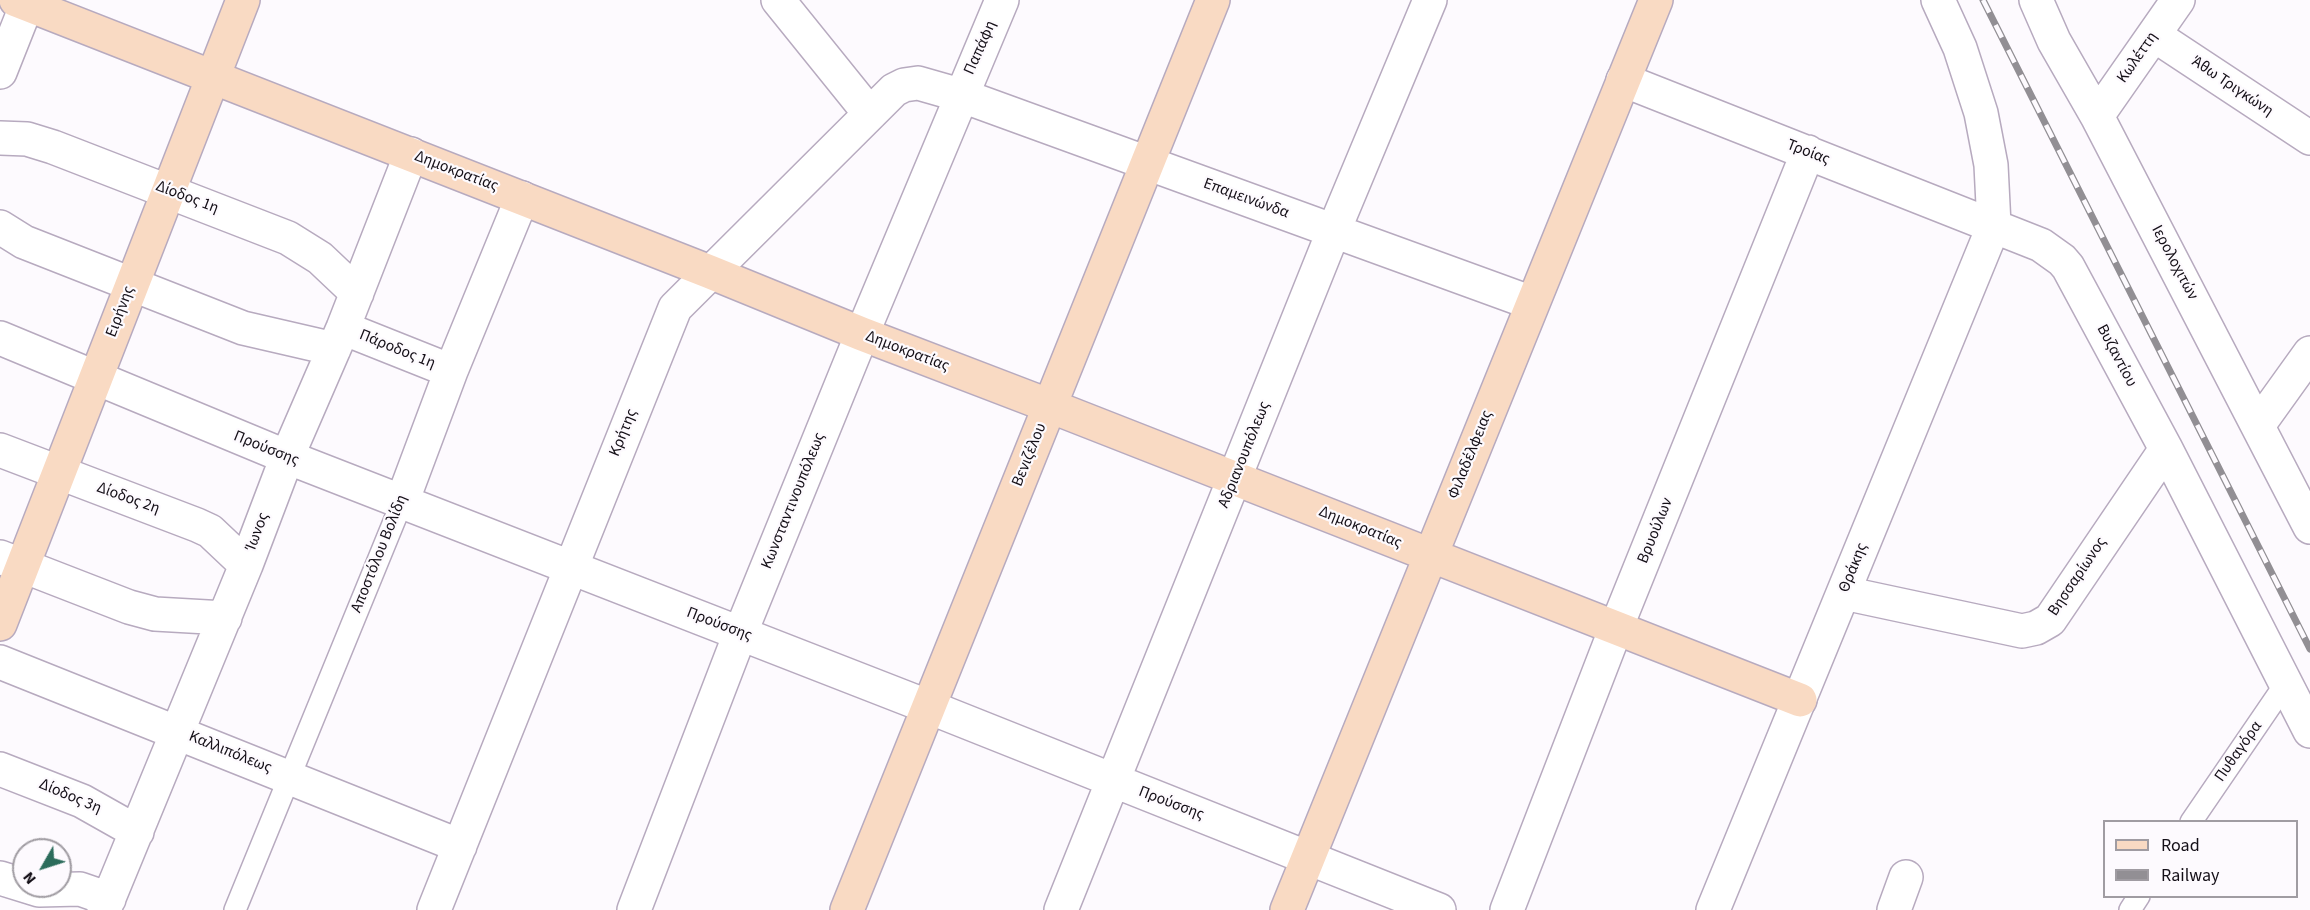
<!DOCTYPE html>
<html>
<head>
<meta charset="utf-8">
<style>
  body { margin:0 }
  #map { position:relative; width:2310px; height:910px; overflow:hidden; background:#fdfafe; font-family:"Source Sans 3",sans-serif }
  canvas { display:block }
  .legend { position:absolute; left:2103px; top:820px; width:195px; height:78px; box-sizing:border-box; background:#fdfafe; border:2px solid #a09ca2; margin:0; padding:8px 10px; list-style:none; font-size:18px; color:#140f17 }
  .legend li { display:flex; align-items:center; gap:12px; height:30px }
  .legend b { width:30px; border:2px solid #a09ca2 }
  .north { position:absolute; left:12px; top:838px; width:60px; height:60px; box-sizing:border-box; background:#fdfafe; border:2px solid #a09ca2; border-radius:50%; rotate:231deg; font-size:16px; font-weight:700; line-height:24px; text-align:center; color:#140f17 }
  .north::after { content:''; display:block; margin:auto; width:21px; height:27px; background:#2c6c5b; clip-path:polygon(50% 0,100% 100%,50% 72%,0 100%) }
</style>
</head>
<body>
<div id="map">
<canvas width="2310" height="910"></canvas>
<ul class="legend">
<li><b style="height:8px;background:#f9dac3"></b>Road</li>
<li><b style="height:8px;background:#928f94"></b>Railway</li>
</ul>
<div class="north">N</div>
</div>
<script>
const context = document.querySelector('canvas').getContext('2d');
context.lineJoin = 'round';
const toPath = rows => new Path2D(rows.map(r => 'M' + r).join(''));
function trace(path, color, width, dash) { context.strokeStyle = color; context.lineWidth = width; context.lineCap = dash ? 'butt' : 'round'; context.setLineDash(dash || []); context.stroke(path); }
function label(font, color, halo, rows, align = 'center') {
  context.font = font + ' "Source Sans 3",sans-serif'; context.lineWidth = 4.5; context.setLineDash([]); context.textBaseline = 'middle'; context.strokeStyle = halo; context.fillStyle = color; for (const [text, x, y, turn = 0] of rows) {
    context.save(); context.translate(x, y); context.rotate((+turn || 0) * Math.PI / 180); context.textAlign = isNaN(turn) ? turn : align; if (halo) context.strokeText(text, 0, 0); context.fillText(text, 0, 0); context.restore();
  }
}
const lane = toPath([
  [2191,822,2286,683],
  [235,910,402,502],
  [2130,910,2139,896]
]);
const street = toPath([
  [778,0,870,114],
  [2036,0,2054,41,2097,116,2310,527],
  [2154,35,2310,138],
  [0,72,27,4],
  [1623,80,2041,245,2062,260,2068,267,2166,449,2310,731],
  [2097,116,2178,0],
  [0,138,27,139,53,147,288,238,320,258,357,293],
  [0,227,24,242,243,328,334,349],
  [343,328,451,371],
  [0,338,287,457,929,707,1439,910],
  [2259,424,2310,353],
  [0,450,197,525,210,531,246,565],
  [402,502,451,371,522,198],
  [0,557,129,607,155,614,225,618],
  [1844,593,2022,631,2036,628,2050,620,2166,449],
  [0,662,460,846],
  [0,769,82,801,137,832],
  [0,878,39,890,80,889,109,899],
  [104,910,246,565,287,457,343,328,411,154],
  [434,910,675,308,894,90,904,85,918,83,960,95,1532,303],
  [634,910,740,634,862,334,1002,0],
  [1061,910,1334,230,1430,0],
  [1507,910,1616,628,1808,152],
  [1713,910,1994,225,1991,165,1981,113,1960,48,1938,0],
  [1894,910,1906,877]
]);
const secondary = toPath([
  [16,0,710,272,862,334,1050,406,1800,700],
  [0,624,243,0],
  [847,910,1213,0],
  [1287,910,1656,0]
]);
trace(lane, '#b7aabf', 24);
trace(street, '#b7aabf', 36);
trace(secondary, '#b7aabf', 36);
trace(lane, '#fff', 21);
trace(street, '#fff', 33);
trace(secondary, '#f9dac3', 33);
const rail = toPath([
  [1983,0,2310,649]
]);
trace(rail, '#928f94', 7);
trace(rail, '#fdfafe', 4.5, [14]);
label('16px', '#140f17', '#fdfafe', [
  ["Παπάφη",981,48,-66],
  ["Κωλέττη",2138,58,-55],
  ["Άθω Τριγκώνη",2232,87,34],
  ["Τροίας",1808,153,21],
  ["Δημοκρατίας",456,172,21],
  ["Δίοδος 1η",187,198,21],
  ["Επαμεινώνδα",1246,199,20],
  ["Ιερολοχιτών",2174,263,62],
  ["Ειρήνης",121,312,-69],
  ["Πάροδος 1η",397,350,22],
  ["Δημοκρατίας",907,352,21],
  ["Βυζαντίου",2116,356,62],
  ["Κρήτης",624,433,-68],
  ["Προύσσης",266,449,22],
  ["Βενιζέλου",1030,455,-68],
  ["Αδριανουπόλεως",1245,455,-68],
  ["Φιλαδέλφειας",1471,455,-68],
  ["Δίοδος 2η",128,499,20],
  ["Κωνσταντινουπόλεως",794,501,-68],
  ["Δημοκρατίας",1360,528,22],
  ["Βρυούλων",1656,531,-68],
  ["Ίωνος",258,532,-69],
  ["Αποστόλου Βολίδη",380,554,-68],
  ["Θράκης",1854,568,-68],
  ["Βησσαρίωνος",2078,577,-56],
  ["Προύσσης",719,625,21],
  ["Πυθαγόρα",2239,752,-55],
  ["Καλλιπόλεως",230,753,22],
  ["Δίοδος 3η",70,797,23],
  ["Προύσσης",1171,804,21]
]);
</script>
</body>
</html>
